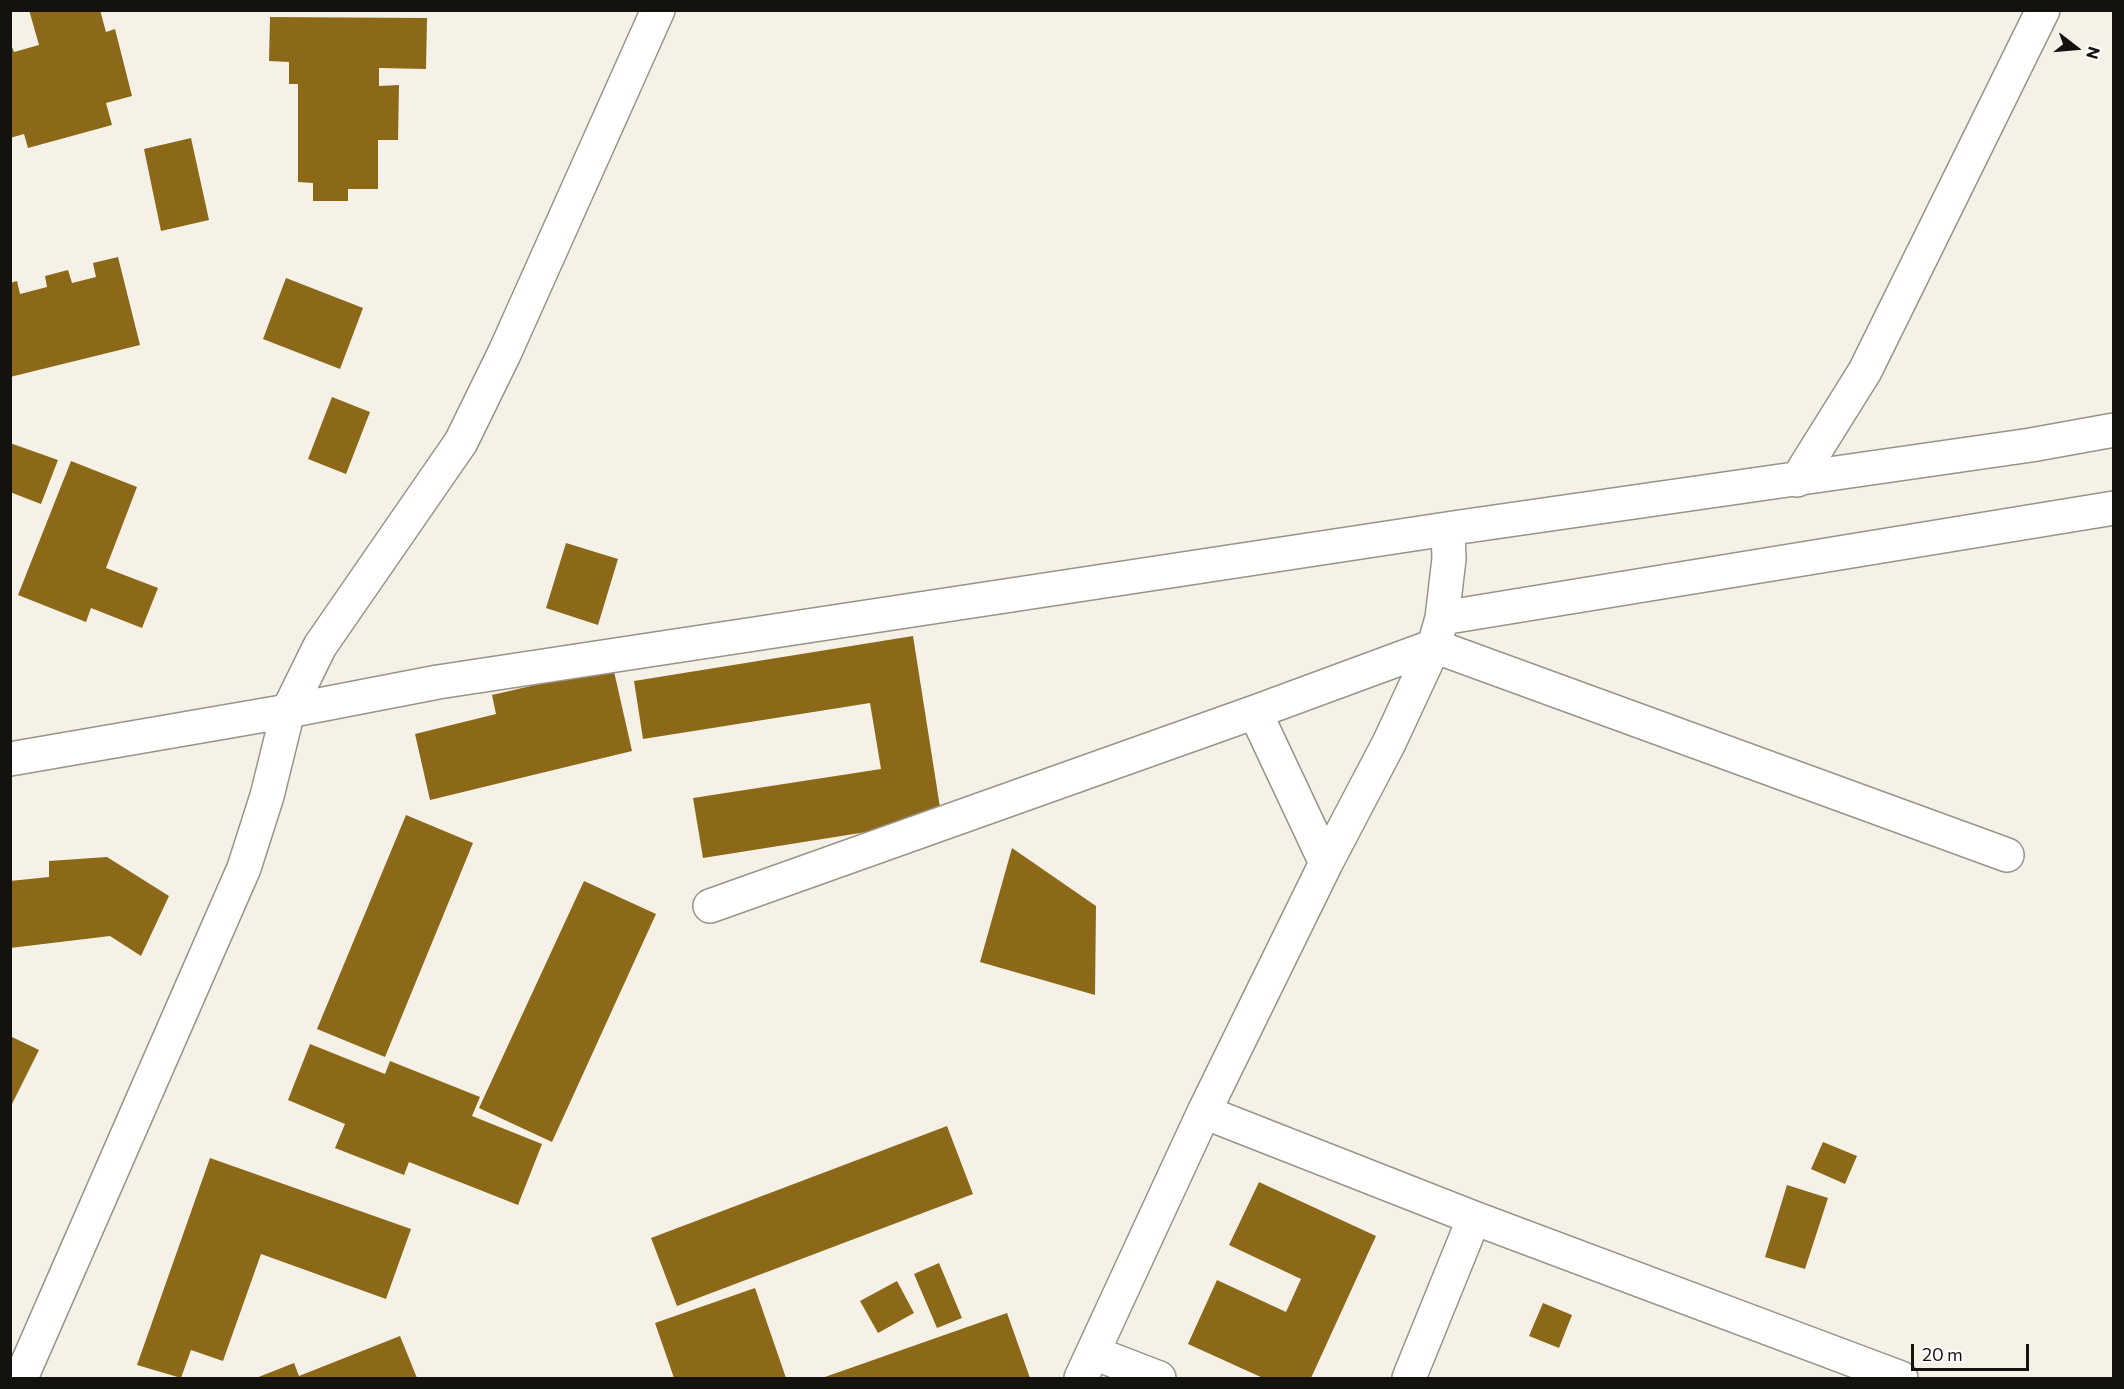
<!DOCTYPE html>
<html>
<head>
<meta charset="utf-8">
<style>
  body { margin:0 }
  #map { position:relative; width:2124px; height:1389px; overflow:hidden; background:#f6f1e7; font-family:Commissioner,sans-serif }
  canvas { display:block }
  .frame { position:absolute; inset:0; border:12px solid #14120f; pointer-events:none }
  .north { position:absolute; left:2046px; top:18px; width:60px; height:60px; -webkit-text-stroke:4px #fff; paint-order:stroke; rotate:106deg; font-size:16px; font-weight:700; line-height:24px; text-align:center; color:#14120f }
  .north::after { content:''; display:block; margin:auto; width:21px; height:27px; background:#14120f; clip-path:polygon(50% 0,100% 100%,50% 72%,0 100%) }
  .scale { position:absolute; left:1911px; top:1344px; width:118px; height:27px; box-sizing:border-box; border:3px solid #14120f; border-top:0; padding-left:8px; font-size:18px; line-height:21px; white-space:nowrap; color:#14120f; -webkit-text-stroke:4px #fff; paint-order:stroke }
</style>
</head>
<body>
<div id="map">
<canvas width="2124" height="1389"></canvas>
<div class="frame"></div>
<div class="north">N</div>
<div class="scale">20 m</div>
</div>
<script>
const context = document.querySelector('canvas').getContext('2d');
context.lineJoin = 'round';
function fill(path, color) { context.fillStyle = color; context.fill(path, 'evenodd'); }
const toPath = rows => new Path2D(rows.map(r => 'M' + r).join(''));
function trace(path, color, width, dash) { context.strokeStyle = color; context.lineWidth = width; context.lineCap = dash ? 'butt' : 'round'; context.setLineDash(dash || []); context.stroke(path); }
fill(toPath([
  [29,10,100,10,106,32,115,29,132,96,106,103,112,125,28,148,24,134,10,138,10,42,14,52,39,45],
  [270,17,427,18,426,69,379,68,379,86,399,85,398,140,378,140,378,189,348,189,348,201,313,201,313,183,298,182,298,84,289,84,289,62,269,61],
  [191,138,209,220,161,231,144,149],
  [118,257,140,345,10,377,10,283,17,281,20,294,47,287,45,276,68,270,72,283,96,277,93,263],
  [286,278,363,308,340,369,263,339],
  [332,397,370,412,346,474,308,459],
  [10,443,58,460,41,504,10,492],
  [71,461,137,487,106,568,158,588,142,628,91,608,86,622,18,595],
  [566,543,618,559,598,625,546,608],
  [913,636,942,820,703,858,693,798,881,769,870,703,643,739,634,681],
  [613,667,632,751,430,800,415,734,496,714,492,695],
  [406,815,473,843,385,1057,317,1029],
  [1012,848,1096,906,1095,995,980,962],
  [107,857,169,896,141,956,110,936,10,948,10,881,49,877,49,861],
  [584,881,656,914,552,1142,479,1108],
  [10,1036,39,1050,10,1108],
  [310,1044,385,1074,390,1061,480,1097,472,1116,542,1144,518,1205,409,1162,404,1175,335,1148,345,1124,288,1100],
  [947,1126,973,1194,677,1306,651,1238],
  [1823,1142,1857,1156,1845,1184,1811,1169],
  [210,1158,411,1229,386,1299,261,1254,223,1361,191,1350,181,1378,137,1365],
  [1259,1182,1376,1236,1311,1378,1263,1378,1188,1344,1217,1280,1286,1312,1301,1279,1229,1245],
  [1787,1185,1828,1198,1805,1269,1765,1257],
  [939,1263,962,1318,937,1328,914,1274],
  [897,1281,914,1313,878,1333,860,1301],
  [755,1288,786,1378,674,1378,655,1323],
  [1543,1303,1572,1315,1559,1348,1529,1336],
  [1007,1313,1030,1378,822,1378],
  [400,1336,417,1378,256,1378,294,1363,299,1376]
]), '#8c6919');
const minor = toPath([
  [1797,480,1865,371,2043,10],
  [1442,618,2114,508],
  [1255,712,1326,863],
  [10,759,288,711,320,646,461,442,505,352,658,10],
  [710,906,1255,712,1434,646,2007,855],
  [1204,1112,1474,1218,1901,1378],
  [1094,1353,1159,1378],
  [21,1378,244,868,267,796,288,711,438,682,1460,527,2031,445,2114,430],
  [1081,1378,1204,1112,1326,863,1389,743,1434,646,1442,618,1449,559,1448,530],
  [1409,1378,1474,1218]
]);
trace(minor, '#99948a', 36);
trace(minor, '#fff', 33);
</script>
</body>
</html>
